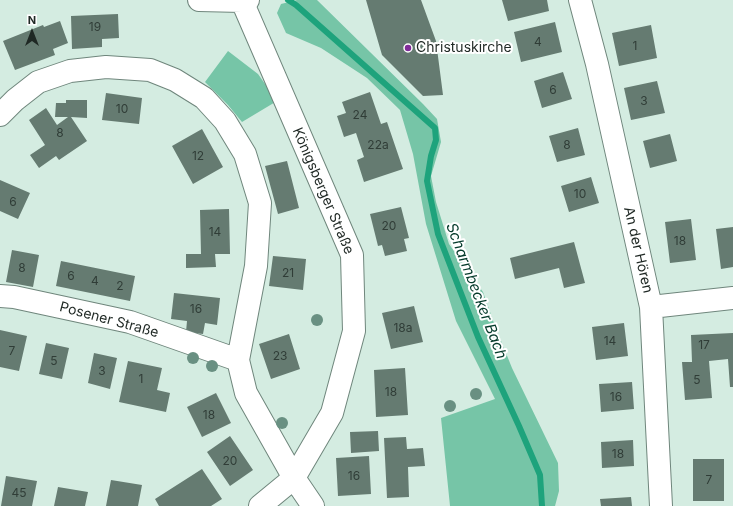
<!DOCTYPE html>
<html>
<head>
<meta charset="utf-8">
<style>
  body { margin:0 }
  #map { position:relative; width:733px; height:506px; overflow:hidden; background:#d4ece1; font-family:Inter,sans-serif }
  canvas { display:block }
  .north { position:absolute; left:12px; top:12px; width:40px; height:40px; -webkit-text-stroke:3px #fff; paint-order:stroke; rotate:0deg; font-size:11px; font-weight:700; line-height:16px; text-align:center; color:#1f2824 }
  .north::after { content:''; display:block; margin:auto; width:14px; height:18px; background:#1f2824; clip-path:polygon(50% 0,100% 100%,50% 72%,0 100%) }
</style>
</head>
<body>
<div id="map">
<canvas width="733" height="506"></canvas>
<div class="north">N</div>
</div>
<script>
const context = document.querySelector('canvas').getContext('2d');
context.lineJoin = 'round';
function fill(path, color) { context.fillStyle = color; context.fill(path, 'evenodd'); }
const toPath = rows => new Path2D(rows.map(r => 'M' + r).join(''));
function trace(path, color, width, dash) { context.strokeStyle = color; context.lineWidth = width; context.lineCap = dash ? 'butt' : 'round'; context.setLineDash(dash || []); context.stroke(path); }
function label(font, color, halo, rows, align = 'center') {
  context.font = font + ' Inter,sans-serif'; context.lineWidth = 4; context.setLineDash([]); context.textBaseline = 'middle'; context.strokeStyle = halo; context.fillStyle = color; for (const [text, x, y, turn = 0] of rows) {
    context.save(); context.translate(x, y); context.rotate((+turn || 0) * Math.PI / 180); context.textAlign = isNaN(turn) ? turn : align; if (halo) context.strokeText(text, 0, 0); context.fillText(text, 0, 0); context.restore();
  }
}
fill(toPath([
  [297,0,317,0,423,104,437,119,441,142,431,176,436,202,449,244,483,292,495,326,512,368,558,463,559,491,555,506,450,506,441,418,495,399,456,321,426,224,413,154,400,110,367,78,321,48,286,33,277,13,281,4],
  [228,51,258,74,277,101,242,122,228,105,205,82]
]), '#76c5a7');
trace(toPath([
  [288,0,296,5,435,128,436,140,431,156,427,181,438,234,478,337,519,426,540,475,542,506]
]), '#1ea37c', 6);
fill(toPath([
  [366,0,421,0,436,41,443,95,423,96,382,55],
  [502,0,547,0,549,11,508,21],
  [118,14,119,38,102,39,102,47,72,49,71,16],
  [60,21,68,43,53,49,55,55,15,70,3,41,43,25,44,27],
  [555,22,562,52,521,62,514,32],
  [651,25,657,58,619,66,612,33],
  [563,72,572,99,542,108,534,81],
  [657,81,665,113,631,120,624,88],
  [370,92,381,124,387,122,403,169,364,182,357,160,364,157,356,133,344,137,337,116,346,113,342,102],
  [106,93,142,98,139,124,102,120],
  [66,100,87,100,87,118,71,117,87,141,59,160,56,156,39,168,30,155,45,145,29,120,46,108,57,125,68,117,55,117,56,103,66,103],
  [578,128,585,155,557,162,549,136],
  [202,129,223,167,193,184,172,146],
  [670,134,677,161,650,168,643,141],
  [287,161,299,208,278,214,265,166],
  [591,177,599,203,569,212,561,186],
  [0,180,30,193,18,219,0,211],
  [401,207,409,238,404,239,407,251,385,256,382,245,378,246,370,214],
  [229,209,230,254,215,254,216,267,186,268,186,254,201,254,200,210],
  [691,219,696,260,670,263,665,222],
  [733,227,733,267,721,269,716,229],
  [574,242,585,283,564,288,559,268,515,279,510,258],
  [12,250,39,255,33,287,6,282],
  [273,256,306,259,303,290,269,286],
  [61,261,135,276,130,301,56,286],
  [174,293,220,298,217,325,205,323,203,334,186,332,187,321,171,319],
  [414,306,423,342,391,349,382,313],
  [624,323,628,356,596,360,592,327],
  [0,330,27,336,19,371,0,367],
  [733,333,733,387,730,387,728,359,709,361,712,398,685,400,682,362,692,362,691,335],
  [289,334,300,369,271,379,259,344],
  [46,343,69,348,62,379,39,374],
  [94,353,117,358,110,389,88,383],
  [128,361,162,368,157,390,170,393,166,412,119,402],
  [405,368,408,415,376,417,374,370],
  [632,382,634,409,601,412,599,384],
  [216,393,231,423,202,437,187,407],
  [378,431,379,451,351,453,350,432],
  [230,436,253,470,230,486,207,452],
  [406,437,407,449,423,448,425,466,408,467,409,497,387,498,384,438],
  [633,440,634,466,602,468,601,442],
  [369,456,371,494,338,496,336,458],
  [693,459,724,459,724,501,693,501],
  [202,469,222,499,211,506,159,506,155,499],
  [6,476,37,481,32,506,1,506],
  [111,480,142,485,138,506,106,506],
  [58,487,88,492,85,506,54,506],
  [631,497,632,506,601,506,600,499]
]), '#657b71');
const minor = toPath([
  [199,0,242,1,248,0],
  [580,0,597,64,651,307,661,506],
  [242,1,352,255,354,331,332,413,294,478,260,506],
  [0,115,15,100,38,82,70,71,106,67,150,70,175,80,204,98,225,121,245,154,260,203,256,266,238,360,246,393,294,478,313,506],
  [0,296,14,297,130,322,238,360],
  [651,307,733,298]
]);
trace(minor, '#6f867c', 24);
trace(minor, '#fff', 22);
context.fillStyle = '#699082';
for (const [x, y] of [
  [317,320],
  [193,358],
  [212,366],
  [476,394],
  [450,406],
  [282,423]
]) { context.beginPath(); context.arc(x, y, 6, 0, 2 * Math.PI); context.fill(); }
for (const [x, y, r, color] of [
  [408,48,4,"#802b99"]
]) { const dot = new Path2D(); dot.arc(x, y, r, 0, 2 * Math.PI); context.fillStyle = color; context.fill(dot); trace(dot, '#fff', 1.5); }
label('12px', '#303d37', null, [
  ["19",95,27],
  ["4",538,42],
  ["1",635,46],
  ["6",553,90],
  ["3",644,101],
  ["10",122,109],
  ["24",360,115],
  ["8",60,133],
  ["22a",378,145],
  ["8",567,145],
  ["12",198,156],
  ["10",580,194],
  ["6",13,202],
  ["20",389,226],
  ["14",215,232],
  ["18",680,241],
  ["8",22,268],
  ["21",288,273],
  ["6",71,276],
  ["4",95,281],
  ["2",120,286],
  ["16",196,309],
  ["18a",403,328],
  ["14",610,341],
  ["17",704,345],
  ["7",12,351],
  ["23",280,356],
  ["5",54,361],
  ["3",102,371],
  ["1",141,379],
  ["5",697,380],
  ["18",391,392],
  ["16",616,397],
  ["18",209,415],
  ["18",618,454],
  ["20",230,461],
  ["16",354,476],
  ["7",709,480],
  ["45",19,493]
]);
label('14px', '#1f2824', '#fff', [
  ["Christuskirche",416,48]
], 'left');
label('14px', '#1f2824', '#fff', [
  ["Königsberger Straße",323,191,67],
  ["An der Hören",638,250,77],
  ["Posener Straße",109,320,15]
]);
label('italic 15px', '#053b2b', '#fff', [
  ["Scharmbecker Bach",476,291,69]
]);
</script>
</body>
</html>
